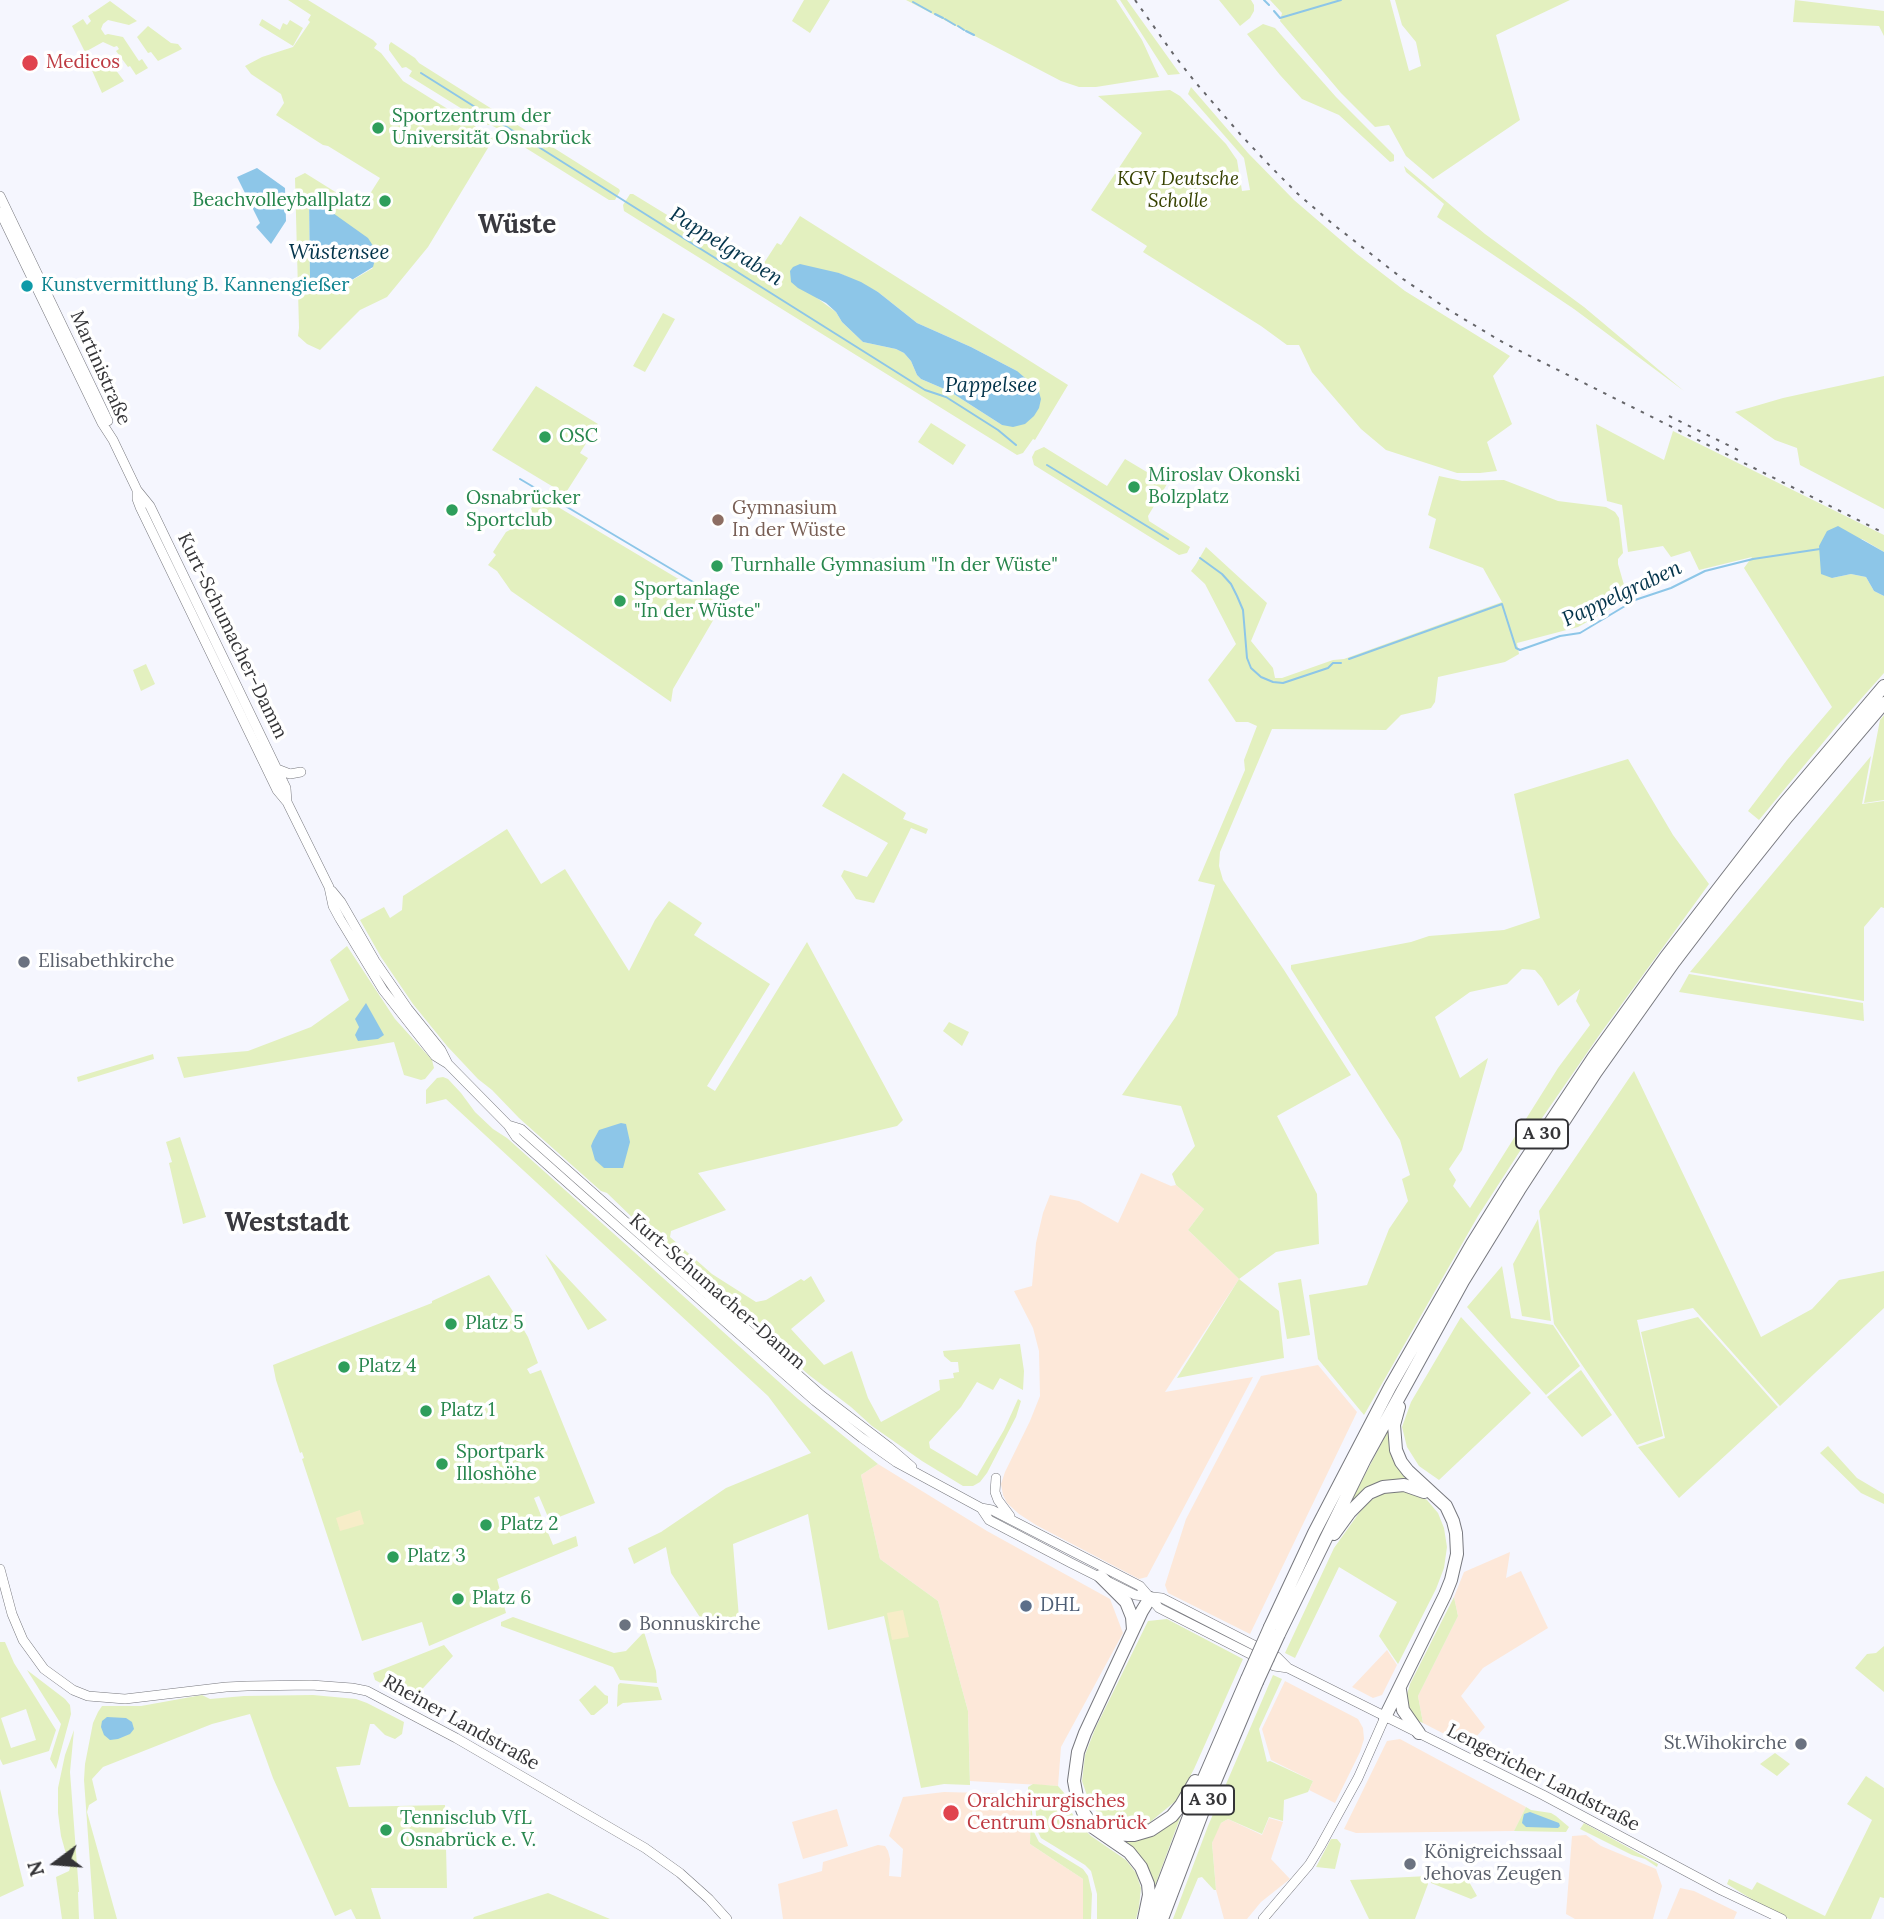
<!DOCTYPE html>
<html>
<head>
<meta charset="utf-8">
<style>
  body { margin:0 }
  #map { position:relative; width:1884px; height:1919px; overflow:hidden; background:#f5f6fe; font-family:Lora,serif }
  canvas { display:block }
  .north { position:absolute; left:21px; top:1828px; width:70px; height:70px; -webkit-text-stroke:5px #fff; paint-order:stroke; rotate:254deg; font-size:19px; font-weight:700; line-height:28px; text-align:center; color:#343437 }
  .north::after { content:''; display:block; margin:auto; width:24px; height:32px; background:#343437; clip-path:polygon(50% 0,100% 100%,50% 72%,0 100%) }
</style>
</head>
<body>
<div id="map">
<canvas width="1884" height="1919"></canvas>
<div class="north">N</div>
</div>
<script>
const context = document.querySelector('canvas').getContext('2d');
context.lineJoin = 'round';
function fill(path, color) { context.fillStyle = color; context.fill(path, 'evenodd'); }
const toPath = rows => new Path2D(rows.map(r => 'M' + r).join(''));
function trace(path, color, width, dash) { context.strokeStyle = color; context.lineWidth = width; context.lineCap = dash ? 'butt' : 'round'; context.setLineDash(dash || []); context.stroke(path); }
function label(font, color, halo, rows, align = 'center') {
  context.font = font + ' Lora,serif'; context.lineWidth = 7; context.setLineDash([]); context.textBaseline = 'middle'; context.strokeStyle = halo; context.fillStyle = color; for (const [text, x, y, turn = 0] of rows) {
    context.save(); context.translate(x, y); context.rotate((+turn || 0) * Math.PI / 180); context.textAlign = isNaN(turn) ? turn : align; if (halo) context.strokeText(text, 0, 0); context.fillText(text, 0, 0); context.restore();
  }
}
fill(toPath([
  [1141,1173,1171,1186,1176,1185,1204,1209,1188,1230,1239,1279,1165,1392,1253,1377,1147,1577,1139,1579,1036,1525,1019,1514,1007,1503,1003,1495,1001,1484,1005,1472,1030,1421,1040,1396,1039,1351,1033,1328,1014,1291,1032,1286,1036,1243,1043,1213,1050,1195,1079,1201,1118,1223],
  [1318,1365,1357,1412,1250,1634,1168,1593,1165,1585,1186,1519,1261,1376],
  [878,1464,987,1531,1110,1599,1123,1633,1061,1747,1058,1786,970,1781,968,1711,938,1601,880,1559,861,1475],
  [1510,1552,1506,1578,1521,1571,1548,1628,1483,1668,1461,1696,1485,1727,1476,1737,1485,1747,1481,1753,1423,1723,1418,1696,1458,1616,1454,1597,1464,1572],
  [1387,1650,1397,1665,1382,1695,1373,1698,1352,1687],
  [1285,1681,1358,1719,1363,1728,1364,1739,1360,1752,1335,1803,1309,1790,1313,1781,1271,1760,1262,1729],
  [1400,1739,1526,1807,1514,1831,1356,1833,1344,1829,1387,1741],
  [944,1792,1024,1794,1031,1801,1030,1844,1083,1879,1083,1919,783,1919,778,1884,822,1871,823,1862,878,1845,885,1846,888,1851,890,1859,889,1876,901,1877,903,1849,889,1836,903,1797],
  [837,1809,848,1846,803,1859,792,1822],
  [1269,1818,1283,1822,1271,1859,1290,1879,1261,1902,1247,1919,1224,1919,1216,1890,1212,1843,1216,1832,1221,1823,1228,1819,1262,1835],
  [1586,1835,1601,1846,1656,1869,1662,1886,1653,1919,1575,1919,1566,1914,1572,1836],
  [1680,1888,1694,1891,1737,1912,1734,1919,1667,1919]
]), '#fde8d9');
fill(toPath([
  [288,0,308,0,373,40,377,44,374,48,381,53,403,81,494,138,428,247,387,297,360,310,320,350,307,344,298,336,299,328,295,178,305,173,361,208,380,178,328,146,323,145,276,115,284,103,281,94,251,74,245,66,262,57,293,47,310,22,308,20,311,15],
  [309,197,373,268,332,292,323,294,310,280],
  [804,0,830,0,810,33,792,21],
  [906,0,1116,0,1142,40,1159,77,1096,87,1079,87,1061,81],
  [1120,0,1127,0,1180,74,1168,75],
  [1219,0,1251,0,1254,5,1254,11,1250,18,1240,26],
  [1270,0,1390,0,1409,71,1421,66,1416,42,1402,25,1395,0,1570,0,1496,35,1520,120,1433,179,1406,156,1389,125,1375,127,1341,93,1280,21,1282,13],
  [1795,0,1884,11,1884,36,1879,26,1793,22],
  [110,1,137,21,129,25,108,20,103,24,101,29,105,35,108,34,123,37,139,61,142,59,148,68,136,75,130,66,128,67,116,51,119,49,117,46,114,47,103,42,85,52,72,26,83,19,87,25,91,21,88,16],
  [262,19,280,30,283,23,287,25,290,20,303,28,293,46,259,25],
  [1263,24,1275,28,1336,97,1394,155,1394,161,1390,162,1339,115,1302,99,1280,75,1247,34],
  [148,26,171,43,178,44,182,49,158,61,151,52,148,53,137,37],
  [391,42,415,58,419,63,619,189,620,191,615,200,609,200,505,135,500,130,491,125,488,125,409,76,412,71,406,67,402,68,389,50,389,45],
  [101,59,109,61,124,81,102,93,90,66],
  [1191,87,1248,153,1294,200,1357,254,1405,291,1510,356,1493,376,1512,424,1487,442,1497,471,1480,473,1457,473,1386,450,1361,429,1312,372,1299,345,1287,345,1261,326,1143,252,1147,246,1091,210,1142,133,1098,96,1170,90,1180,96,1226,144,1237,160,1242,191,1250,190,1244,158,1188,94],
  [1404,166,1485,234,1584,307,1684,391,1574,309,1437,217,1444,204,1406,172],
  [630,194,633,194,708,240,715,239,758,266,762,266,777,243,781,245,800,216,1068,385,1035,440,1033,439,1023,453,1017,455,624,211,623,205],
  [839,273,878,292,917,323,971,347,1017,371,1002,425,949,391,921,379,917,375,911,361,904,353,896,349,863,342,842,322,836,312,817,298],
  [663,313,675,319,645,372,633,366],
  [1884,376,1884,509,1800,465,1797,448,1775,440,1735,412,1783,398],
  [536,386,598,424,580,453,588,458,565,494,492,450],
  [931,423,966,445,953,465,918,442],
  [1596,424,1664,460,1673,431,1884,535,1884,552,1862,539,1819,546,1832,578,1851,574,1866,577,1874,591,1884,596,1884,673,1836,727,1759,820,1748,811,1787,760,1832,707,1744,568,1752,557,1699,570,1690,551,1671,557,1663,546,1628,552,1622,505,1607,501],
  [1044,447,1107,486,1125,459,1167,484,1148,516,1149,521,1190,547,1187,553,1179,555,1034,465,1032,457,1035,451],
  [1439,476,1462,481,1504,480,1558,501,1606,507,1615,512,1619,518,1623,553,1618,559,1618,564,1628,599,1578,627,1517,643,1519,654,1505,662,1438,677,1435,702,1431,708,1401,715,1386,730,1272,729,1220,852,1219,866,1223,880,1284,970,1351,1075,1277,1116,1317,1194,1319,1244,1276,1252,1239,1279,1279,1311,1284,1358,1177,1378,1239,1279,1188,1230,1204,1209,1176,1185,1172,1174,1195,1146,1181,1106,1122,1095,1177,1015,1215,885,1198,881,1245,770,1244,760,1257,726,1248,722,1236,722,1208,680,1236,644,1205,584,1191,571,1196,564,1206,547,1267,603,1251,641,1273,668,1275,678,1282,678,1333,660,1344,659,1502,602,1483,568,1429,548,1436,519,1428,515],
  [539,498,543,498,722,605,673,689,671,702,511,591,497,571,488,565,496,555,493,552,506,532,519,525],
  [146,664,155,684,141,691,133,670],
  [1884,715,1884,800,1864,803,1880,720],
  [1871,756,1862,804,1884,801,1884,908,1881,907,1864,927,1864,1001,1690,972],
  [1628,759,1673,835,1709,884,1600,1034,1531,1134,1478,1216,1364,1415,1318,1359,1309,1295,1367,1285,1389,1229,1408,1201,1402,1179,1410,1175,1400,1140,1291,969,1291,965,1411,942,1429,936,1504,930,1540,918,1514,794],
  [1522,969,1535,970,1542,978,1558,1006,1580,989,1576,1001,1590,1025,1558,1068,1470,1208,1453,1186,1456,1180,1449,1169,1462,1150,1488,1058,1460,1078,1435,1017,1470,992,1507,984],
  [843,773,906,813,903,819,928,829,926,834,911,828,874,903,856,899,841,876,844,870,867,877,888,843,822,806],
  [507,829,541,884,565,869,629,971,655,920,669,901,702,923,694,935,770,984,707,1086,715,1091,807,942,903,1120,897,1126,698,1173,726,1210,671,1231,670,1237,712,1274,756,1302,766,1300,801,1279,804,1281,811,1276,825,1301,791,1329,824,1365,852,1351,868,1398,881,1422,940,1390,939,1380,954,1378,953,1373,959,1372,958,1362,951,1362,944,1356,943,1351,1020,1344,1024,1371,1023,1390,1000,1378,993,1390,977,1382,961,1407,929,1442,930,1448,977,1476,1004,1430,1018,1399,1021,1401,1016,1417,987,1473,980,1482,973,1486,963,1486,922,1461,872,1426,851,1407,809,1375,668,1252,607,1193,601,1191,519,1118,492,1090,478,1079,447,1046,413,1004,381,957,360,920,384,907,390,918,402,910,403,896],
  [347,946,395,1019,432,1060,434,1068,425,1079,421,1080,404,1075,394,1042,184,1078,177,1057,248,1051,311,1027,349,1000,330,960],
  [1689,974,1863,1003,1864,1021,1679,992],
  [949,1022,969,1032,962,1046,943,1031],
  [153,1054,154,1059,78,1082,77,1077],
  [1634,1071,1761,1337,1812,1309,1839,1280,1884,1271,1884,1308,1780,1406,1693,1308,1637,1320,1663,1436,1637,1445,1554,1324,1539,1211],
  [443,1077,448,1079,461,1093,475,1112,493,1129,507,1138,798,1399,878,1464,861,1475,880,1559,938,1601,968,1711,970,1785,944,1784,921,1788,884,1616,828,1630,808,1514,733,1544,739,1618,707,1628,671,1573,666,1547,634,1564,628,1548,661,1532,726,1488,811,1453,768,1396,446,1099,426,1104,426,1090,437,1078],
  [180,1137,206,1217,183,1224,169,1163,172,1162,166,1142],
  [1538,1219,1551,1321,1522,1316,1513,1264],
  [545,1254,607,1320,588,1330],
  [1502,1266,1511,1318,1553,1325,1580,1366,1546,1395,1467,1307],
  [489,1275,512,1310,528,1337,538,1363,527,1369,530,1374,541,1370,595,1503,559,1517,557,1513,548,1517,539,1496,534,1498,553,1545,576,1536,578,1546,497,1579,506,1613,429,1646,422,1622,362,1641,302,1459,304,1458,302,1452,300,1453,276,1380,273,1365,432,1303,432,1301],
  [1301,1279,1310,1335,1287,1339,1278,1283],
  [1461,1317,1531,1393,1439,1480,1419,1466,1407,1447,1402,1427,1411,1402],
  [1698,1317,1778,1407,1679,1498,1638,1447,1665,1438,1641,1332],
  [1581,1370,1612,1415,1582,1437,1547,1397],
  [1389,1429,1418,1485,1400,1482,1347,1509],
  [1828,1446,1857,1478,1884,1494,1884,1504,1861,1493,1820,1453],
  [1394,1491,1412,1492,1427,1500,1438,1513,1444,1528,1447,1547,1444,1568,1436,1589,1398,1664,1379,1636,1397,1602,1339,1567,1295,1658,1285,1653,1334,1548,1359,1513,1370,1501,1381,1494],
  [1454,1597,1458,1616,1418,1696,1423,1723,1416,1720,1407,1706,1407,1694,1410,1684],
  [513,1617,614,1653,626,1651,644,1632,656,1671,657,1683,620,1680,613,1667,501,1626,501,1622],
  [1167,1619,1243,1659,1194,1769,1178,1799,1149,1823,1137,1827,1126,1828,1113,1825,1103,1819,1090,1804,1082,1781,1085,1755,1095,1729,1148,1621],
  [0,1642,5,1642,14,1663,56,1730,49,1751,3,1765,0,1759],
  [26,1709,36,1740,11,1748,1,1718],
  [444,1645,453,1656,412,1700,375,1680,373,1673],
  [1884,1646,1884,1692,1855,1668,1867,1654,1876,1653],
  [27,1670,65,1699,70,1705,71,1714,56,1769,50,1759,61,1724],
  [1273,1675,1282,1679,1259,1729,1267,1762,1270,1761,1313,1781,1308,1792,1284,1800,1283,1821,1269,1817,1262,1834,1228,1819,1221,1823,1212,1843,1216,1890,1214,1890,1202,1877,1198,1878,1181,1919,1173,1919,1208,1826],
  [620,1683,658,1687,662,1700,623,1703,617,1707,618,1685],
  [595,1685,605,1695,608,1696,608,1703,594,1715,591,1715,579,1700],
  [202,1695,210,1699,244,1696,313,1695,356,1699,367,1703,404,1722,402,1734,395,1739,385,1735,374,1724,370,1724,360,1765,336,1767,349,1807,445,1805,447,1888,371,1888,381,1919,356,1919,351,1909,335,1916,273,1778,250,1714,212,1724,103,1767,92,1779,97,1800,89,1805,87,1812,117,1919,94,1919,84,1780,85,1764,93,1723,98,1712,102,1706,141,1706],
  [74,1730,70,1772,79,1892,78,1892,79,1919,62,1919,56,1877,69,1871,70,1868,61,1836,58,1813,58,1788,65,1755],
  [1775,1753,1790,1764,1777,1776,1760,1764],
  [1866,1776,1884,1788,1884,1898,1880,1897,1871,1919,1789,1919,1761,1905,1727,1884,1729,1879,1752,1890,1757,1882,1825,1916,1872,1820,1847,1804],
  [1033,1784,1058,1786,1065,1794,1069,1808,1078,1823,1091,1836,1126,1860,1136,1873,1141,1888,1139,1907,1136,1919,1097,1919,1097,1894,1091,1871,1085,1865,1041,1838,1037,1830,1035,1800,1028,1792,1028,1787],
  [0,1789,24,1886,0,1897],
  [1031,1801,1034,1832,1039,1842,1083,1869,1088,1876,1092,1894,1091,1919,1083,1919,1083,1879,1030,1844],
  [1526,1807,1531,1810,1551,1813,1556,1816,1569,1827,1566,1832,1514,1831],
  [1183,1810,1153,1891,1119,1839,1154,1835,1166,1828],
  [1584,1823,1658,1864,1657,1867,1645,1859,1632,1855,1580,1829],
  [1331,1839,1337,1839,1341,1844,1335,1869,1316,1867],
  [1464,1873,1477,1896,1471,1899,1431,1883,1431,1875],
  [1428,1876,1428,1884,1415,1919,1369,1919,1350,1880],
  [548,1893,610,1919,473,1919,474,1917]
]), '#e3f0bf');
fill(toPath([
  [360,1510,364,1524,340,1531,336,1518],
  [903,1610,909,1637,892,1640,887,1613]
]), '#f7edc8');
fill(toPath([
  [257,168,285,188,286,221,271,244,256,227,260,223,237,177],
  [309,196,368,238,377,252,373,267,332,292,323,294,310,280],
  [800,264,839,273,861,282,878,292,917,323,971,347,1017,371,1038,389,1041,399,1039,408,1034,416,1025,424,1013,427,1002,425,949,391,921,379,917,375,911,361,904,353,896,349,863,342,842,322,836,312,826,303,798,288,791,282,790,271,793,267],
  [1838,526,1884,552,1884,596,1874,591,1866,577,1851,574,1832,578,1821,574,1819,546,1827,531],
  [366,1003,384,1035,378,1039,358,1041,355,1035,359,1027,355,1019],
  [621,1123,626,1124,630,1142,623,1168,604,1168,595,1160,591,1146,593,1141,599,1130],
  [107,1717,126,1718,132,1722,134,1729,130,1734,118,1739,110,1740,104,1735,101,1727,102,1721],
  [1530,1812,1559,1823,1560,1826,1558,1828,1526,1827,1522,1823,1523,1818,1524,1814]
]), '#8dc6e8');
trace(toPath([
  [1264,0,1269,5],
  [913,2,931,12],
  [1274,11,1280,18,1341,0],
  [935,14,943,18],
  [945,19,955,25],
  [958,26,964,30],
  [966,31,974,35],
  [421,73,925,390,946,397,998,430,1016,445],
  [1047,465,1168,539],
  [520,479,725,601],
  [1200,558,1222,574,1231,584,1237,596,1243,610,1247,658,1251,668,1261,677,1273,682,1283,683,1328,668,1333,663,1341,663],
  [1349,659,1502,604,1516,648,1520,650,1560,636,1580,633,1635,600,1671,588,1705,571,1753,559,1820,549]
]), '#8dc6e8', 2);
const secondary = toPath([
  [0,196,108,421],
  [0,212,102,423,113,440,137,490,150,506,286,788,287,802,329,887,333,906,340,919,383,990,435,1056,448,1064,508,1125,516,1137,588,1201,815,1401,862,1438,896,1462,981,1508,992,1510,1140,1586,1159,1608,1274,1666,1288,1668],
  [137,490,137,499,140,507,277,790,287,802],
  [277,769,290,774,301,772],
  [332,891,341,902,375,961,408,1009,441,1050,448,1064],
  [508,1125,521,1129,821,1395,889,1447,912,1467],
  [996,1478,995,1492,998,1500,1010,1516],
  [981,1508,989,1520,1071,1563,1135,1595,1162,1598,1277,1657,1288,1668,1543,1795,1721,1890,1782,1919],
  [0,1569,12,1614,23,1640,44,1669,73,1690,88,1696,125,1699,226,1687,247,1686,311,1685,352,1688,367,1691,456,1738,645,1848,680,1873,709,1899,727,1919],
  [1263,1919,1309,1865,1320,1847,1358,1778,1385,1717]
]);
const highway = toPath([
  [1334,1534,1350,1512,1369,1493,1383,1487,1404,1485,1424,1492],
  [1100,1576,1126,1602,1132,1617,1133,1630],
  [1270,1627,1314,1533,1390,1387,1472,1244,1510,1183,1593,1058,1665,958,1783,805,1884,686],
  [1279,1634,1365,1459,1463,1281,1519,1190,1596,1072,1674,962,1728,891,1787,817,1884,703],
  [1400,1690,1403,1710,1419,1733],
  [1385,1717,1445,1595,1451,1580,1457,1554,1456,1533,1453,1521,1446,1506,1408,1471,1401,1462,1396,1450,1394,1425,1399,1407],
  [1105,1828,1118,1834,1128,1835,1134,1835,1151,1830,1172,1816,1181,1805,1195,1781],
  [1151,1916,1201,1785,1247,1679],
  [1144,1919,1149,1895,1148,1884,1141,1867,1129,1852,1094,1828,1083,1812,1077,1797,1074,1781,1078,1752,1085,1733,1142,1611,1150,1598],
  [1162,1919,1206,1803,1257,1682]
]);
trace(secondary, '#77787e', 10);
trace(highway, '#77787e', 14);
trace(secondary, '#fff', 9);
trace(highway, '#fff', 12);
trace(toPath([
  [1135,0,1174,55,1196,83,1240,134,1271,167,1298,194,1334,225,1403,279,1449,310,1504,343,1884,533],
  [1669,416,1742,452]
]), '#656569', 2, [3.5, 7]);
const highwayBridge = toPath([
  [1247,1679,1270,1627],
  [1257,1682,1279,1634]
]);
trace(highwayBridge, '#77787e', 14, []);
trace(highwayBridge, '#fff', 12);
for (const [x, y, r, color] of [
  [30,63,9,"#e0444e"],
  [378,128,7,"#2e9e5b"],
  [385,201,7,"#2e9e5b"],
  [27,286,7,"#0f9aa8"],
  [545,437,7,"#2e9e5b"],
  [1134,487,7,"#2e9e5b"],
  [452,510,7,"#2e9e5b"],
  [718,520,7,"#8d6e63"],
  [717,566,7,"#2e9e5b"],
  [620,601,7,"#2e9e5b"],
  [24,962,7,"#6b7280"],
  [451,1324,7,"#2e9e5b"],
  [344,1367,7,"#2e9e5b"],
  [426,1411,7,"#2e9e5b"],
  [442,1464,7,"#2e9e5b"],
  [486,1525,7,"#2e9e5b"],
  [393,1557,7,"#2e9e5b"],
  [458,1599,7,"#2e9e5b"],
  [1026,1606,7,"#5c6f8a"],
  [625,1625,7,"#6b7280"],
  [1801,1744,7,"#6b7280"],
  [951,1813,9,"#e0444e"],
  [386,1830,7,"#2e9e5b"],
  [1410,1864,7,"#6b7280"]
]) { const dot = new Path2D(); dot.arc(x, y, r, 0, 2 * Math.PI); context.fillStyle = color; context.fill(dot); trace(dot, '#fff', 2.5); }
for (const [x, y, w] of [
  [1542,1134,52],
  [1208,1800,52]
]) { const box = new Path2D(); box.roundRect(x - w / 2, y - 14.5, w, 29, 5); context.fillStyle = '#fff'; context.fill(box); trace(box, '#343437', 2); }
label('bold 18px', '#343437', null, [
  ["A 30",1542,1134],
  ["A 30",1208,1800]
]);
label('19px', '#be3a42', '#fff', [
  ["Medicos",46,63],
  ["Oralchirurgisches",967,1802],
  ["Centrum Osnabrück",967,1824]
], 'left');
label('19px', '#27864d', '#fff', [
  ["Sportzentrum der",392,117],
  ["Universität Osnabrück",392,139],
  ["Beachvolleyballplatz",371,201,"right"],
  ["OSC",559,437],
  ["Miroslav Okonski",1148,476],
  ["Bolzplatz",1148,498],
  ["Osnabrücker",466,499],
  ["Sportclub",466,521],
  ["Turnhalle Gymnasium \"In der Wüste\"",731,566],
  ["Sportanlage",634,590],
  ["\"In der Wüste\"",634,612],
  ["Platz 5",465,1324],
  ["Platz 4",358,1367],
  ["Platz 1",440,1411],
  ["Sportpark",456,1453],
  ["Illoshöhe",456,1475],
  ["Platz 2",500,1525],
  ["Platz 3",407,1557],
  ["Platz 6",472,1599],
  ["Tennisclub VfL",400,1819],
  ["Osnabrück e. V.",400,1841]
], 'left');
label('italic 19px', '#374200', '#fff', [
  ["KGV Deutsche",1178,180],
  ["Scholle",1178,202]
]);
label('19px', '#0d838f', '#fff', [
  ["Kunstvermittlung B. Kannengießer",41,286]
], 'left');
label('19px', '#343437', '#fff', [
  ["Martinistraße",100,368,66],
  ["Kurt-Schumacher-Damm",232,636,64],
  ["Kurt-Schumacher-Damm",717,1292,41],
  ["Rheiner Landstraße",461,1723,29],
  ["Lengericher Landstraße",1543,1778,27]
]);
label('19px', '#785e54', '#fff', [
  ["Gymnasium",732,509],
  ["In der Wüste",732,531]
], 'left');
label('19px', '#5b616d', '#fff', [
  ["Elisabethkirche",38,962],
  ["Bonnuskirche",639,1625],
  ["St.Wihokirche",1787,1744,"right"],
  ["Königreichssaal",1424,1853],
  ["Jehovas Zeugen",1424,1875]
], 'left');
label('19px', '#4e5e75', '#fff', [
  ["DHL",1040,1606]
], 'left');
label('italic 21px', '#02334a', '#fff', [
  ["Pappelgraben",726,247,32],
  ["Wüstensee",339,253],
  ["Pappelsee",991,386],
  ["Pappelgraben",1622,594,-25]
]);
label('bold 26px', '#39393f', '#fff', [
  ["Wüste",517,226],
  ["Weststadt",287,1224]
]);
</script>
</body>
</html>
